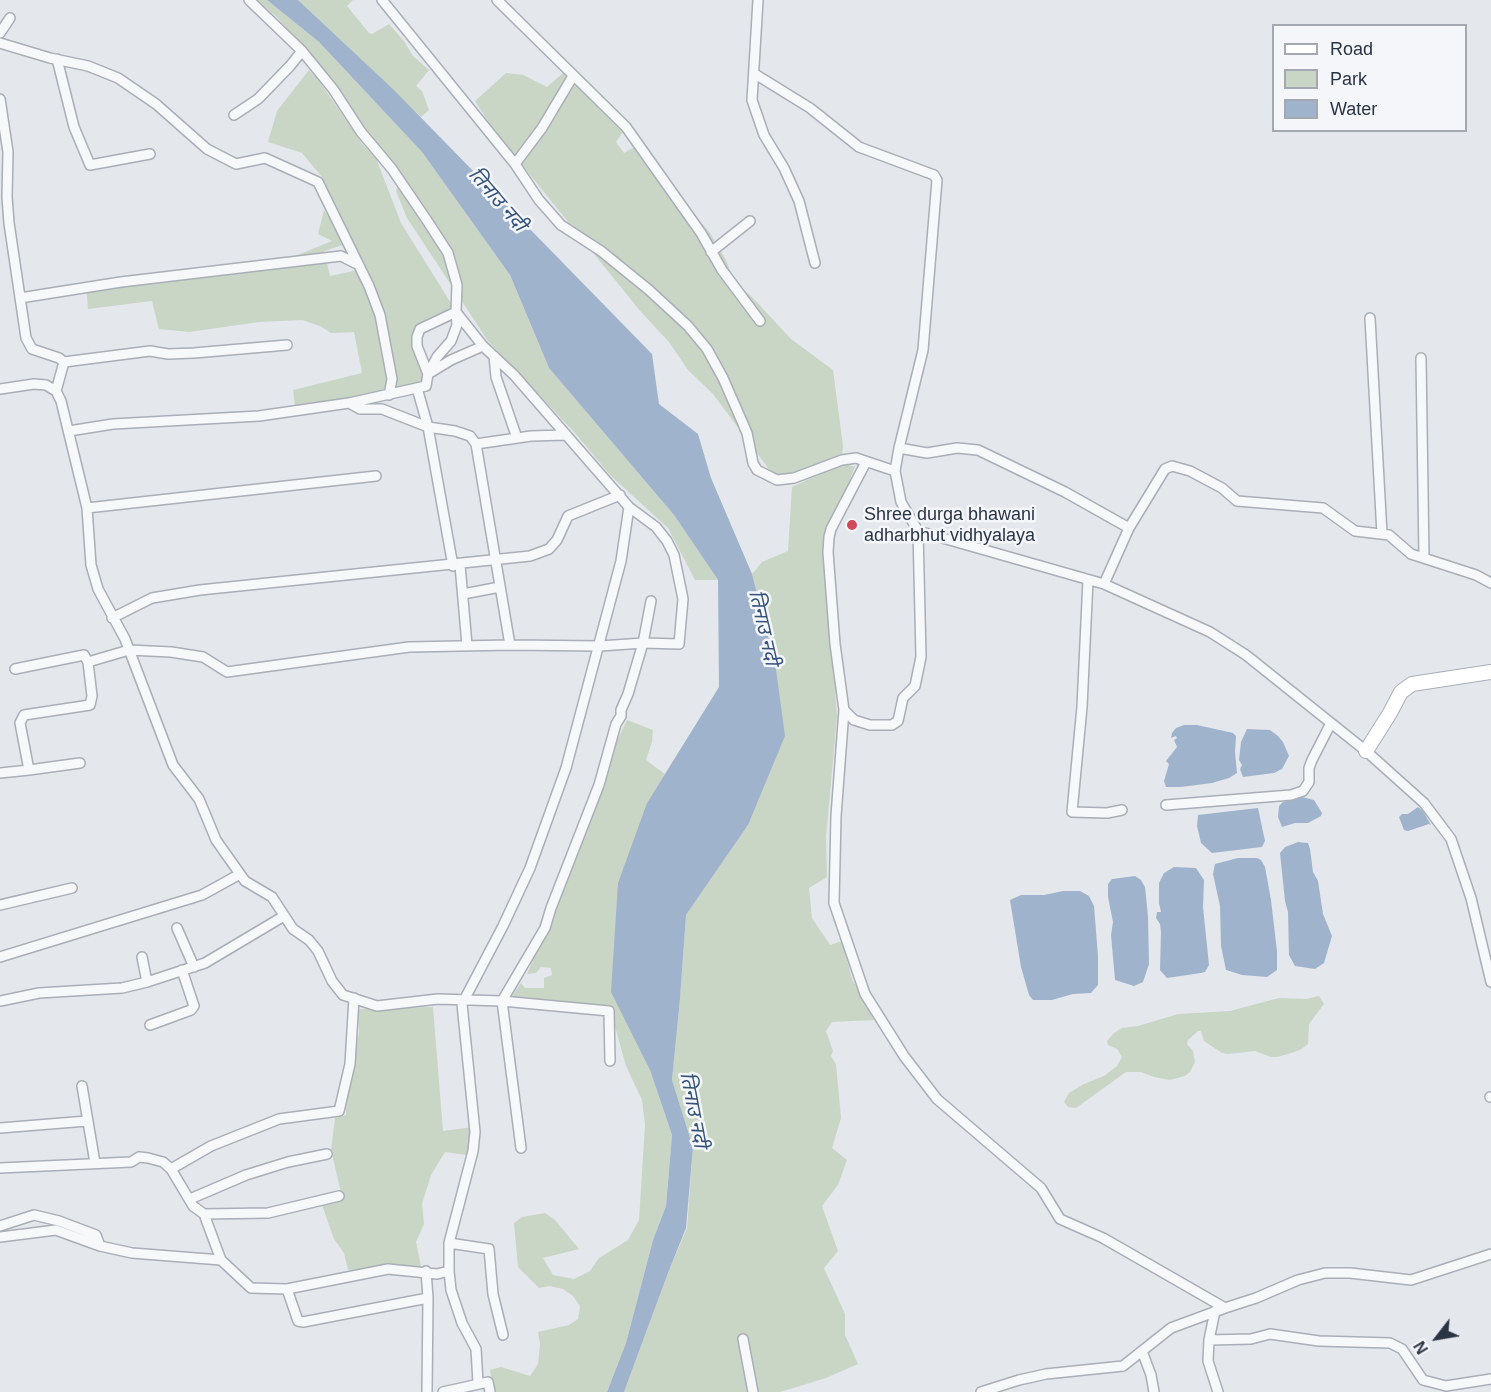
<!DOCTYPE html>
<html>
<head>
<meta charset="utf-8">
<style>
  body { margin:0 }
  #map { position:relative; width:1491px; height:1392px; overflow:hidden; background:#e4e7ec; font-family:Arial,sans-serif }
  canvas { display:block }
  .legend { position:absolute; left:1272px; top:24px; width:195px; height:108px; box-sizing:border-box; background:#f4f6f9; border:2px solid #a4a8b1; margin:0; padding:8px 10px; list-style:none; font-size:18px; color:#2b3445 }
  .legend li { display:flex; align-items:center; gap:12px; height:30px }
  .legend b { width:30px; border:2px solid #a4a8b1 }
  .north { position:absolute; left:1407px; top:1308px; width:60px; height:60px; -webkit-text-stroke:4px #f4f6f9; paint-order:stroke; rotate:239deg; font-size:16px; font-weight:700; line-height:24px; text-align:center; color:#2b3445 }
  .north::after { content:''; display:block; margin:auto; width:21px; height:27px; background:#2b3445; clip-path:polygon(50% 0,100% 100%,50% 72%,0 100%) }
</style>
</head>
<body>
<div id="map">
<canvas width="1491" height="1392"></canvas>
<ul class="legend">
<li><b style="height:8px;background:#fff"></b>Road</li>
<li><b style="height:16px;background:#c9d6c5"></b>Park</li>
<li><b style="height:16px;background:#9fb4cc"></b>Water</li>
</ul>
<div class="north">N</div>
</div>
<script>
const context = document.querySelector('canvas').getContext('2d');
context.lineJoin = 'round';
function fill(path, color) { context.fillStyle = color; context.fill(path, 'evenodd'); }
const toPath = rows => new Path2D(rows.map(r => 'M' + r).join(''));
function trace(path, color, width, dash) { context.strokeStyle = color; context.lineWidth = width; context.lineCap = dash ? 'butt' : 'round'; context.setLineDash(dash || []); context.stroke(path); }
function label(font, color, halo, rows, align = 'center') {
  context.font = font + ' Arial,"Noto Sans Devanagari",sans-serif'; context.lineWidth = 5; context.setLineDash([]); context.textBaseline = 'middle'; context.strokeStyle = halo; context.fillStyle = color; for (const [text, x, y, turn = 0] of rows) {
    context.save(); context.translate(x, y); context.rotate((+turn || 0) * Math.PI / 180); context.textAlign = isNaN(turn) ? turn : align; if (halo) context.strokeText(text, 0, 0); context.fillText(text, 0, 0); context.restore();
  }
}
fill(toPath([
  [257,0,267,0,319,42,422,152,510,275,549,368,674,515,718,580,695,580,668,528,610,475,575,433,488,341,407,218,396,191,399,180,301,47,278,18],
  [298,0,353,0,347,6,369,33,372,34,389,24,404,41,413,56,429,70,416,86,422,91,429,110,421,117],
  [309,70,319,81,363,145,376,158,401,223,454,308,418,327,427,383,396,389,380,308,322,177,302,153,268,142,277,111],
  [506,73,523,75,547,87,563,73,623,132,616,142,624,153,640,144,681,199,710,233,726,260,734,281,753,298,791,339,833,370,843,446,842,454,809,470,774,476,713,394,688,370,669,342,641,312,493,129,475,101],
  [324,210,346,244,324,251,330,276,358,270,377,317,390,381,388,393,295,407,293,390,362,373,354,332,331,333,320,326,302,320,259,322,189,332,159,329,152,301,88,309,86,282,295,256,332,241,318,234],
  [843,463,855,467,839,506,826,531,827,574,837,717,826,837,827,877,809,888,812,918,830,945,842,941,852,979,874,1020,832,1022,826,1031,833,1051,831,1056,836,1064,841,1118,832,1148,847,1160,838,1185,822,1206,838,1251,824,1268,845,1314,845,1335,858,1364,826,1378,780,1392,624,1392,668,1273,687,1228,693,1147,672,1080,680,999,686,915,748,825,775,662,752,574,762,562,788,551,792,487],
  [627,720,653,730,652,742,646,760,665,774,647,803,650,1070,672,1135,666,1206,653,1240,626,1343,607,1392,494,1392,490,1370,501,1367,530,1376,538,1364,540,1344,538,1332,569,1325,578,1319,580,1306,573,1296,563,1289,549,1286,539,1288,518,1267,514,1223,522,1217,545,1213,555,1220,579,1249,543,1258,553,1275,574,1279,590,1271,599,1258,628,1240,639,1220,645,1125,642,1100,626,1066,609,1005,600,1007,510,999,521,983,525,988,544,988,544,978,552,975,551,968,541,967,536,973,527,974,543,936,607,770,615,745],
  [1319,996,1324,1004,1309,1024,1308,1044,1300,1050,1278,1057,1271,1057,1255,1051,1228,1054,1222,1053,1204,1041,1201,1031,1198,1031,1188,1040,1187,1044,1193,1051,1195,1062,1190,1072,1185,1076,1170,1080,1154,1077,1141,1072,1126,1072,1076,1108,1068,1107,1064,1102,1069,1093,1084,1084,1104,1076,1117,1066,1122,1057,1117,1049,1108,1045,1107,1041,1114,1033,1122,1028,1138,1026,1178,1014,1230,1011,1279,998,1306,999],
  [433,1007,443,1131,473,1127,466,1155,445,1152,431,1175,422,1204,424,1224,416,1242,421,1266,348,1270,344,1253,334,1239,322,1205,343,1201,331,1150,335,1118,346,1115,346,1099,359,1033,358,1009]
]), '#c9d6c5');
fill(toPath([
  [267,0,298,0,394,90,652,354,659,404,698,434,711,478,752,574,775,662,785,736,748,825,686,915,680,999,672,1080,693,1147,686,1228,668,1273,624,1392,607,1392,626,1343,653,1240,666,1206,672,1135,650,1070,611,992,618,883,647,803,719,687,718,580,674,515,549,368,510,275,422,152,319,42],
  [1184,725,1197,725,1233,733,1236,736,1235,752,1237,773,1229,778,1212,783,1181,787,1166,787,1164,781,1169,764,1166,761,1177,747,1174,740,1177,738,1176,736,1171,738,1172,733,1176,728],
  [1247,729,1270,730,1278,736,1283,742,1289,756,1282,769,1274,773,1243,777,1240,769,1242,765,1239,760,1241,742],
  [1302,797,1314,800,1322,813,1321,816,1308,823,1295,823,1282,827,1278,817,1279,806,1283,802],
  [1418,807,1423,811,1431,825,1429,824,1408,831,1404,830,1399,817,1402,814,1408,814],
  [1258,808,1265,841,1262,847,1212,853,1201,843,1197,826,1198,815],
  [1298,842,1308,843,1310,849,1313,872,1318,881,1323,914,1332,936,1324,963,1315,969,1295,966,1289,955,1288,912,1285,901,1280,853,1285,847],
  [1238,858,1257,858,1261,860,1265,867,1271,900,1277,951,1277,970,1267,977,1242,975,1226,970,1221,946,1220,906,1213,874,1215,864],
  [1174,867,1196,868,1204,880,1203,907,1209,965,1205,972,1201,973,1167,978,1160,970,1161,932,1160,924,1156,918,1157,912,1161,912,1159,903,1159,883,1164,873],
  [1135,876,1141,880,1145,887,1148,916,1149,964,1143,982,1134,986,1115,980,1111,935,1113,922,1108,897,1108,884,1112,879],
  [1063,891,1080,891,1089,896,1094,906,1098,956,1098,985,1091,993,1073,994,1052,1000,1033,1000,1029,995,1021,967,1010,900,1021,895,1044,895]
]), '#9fb4cc');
const street = toPath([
  [382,0,515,164,539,200,561,225,601,251,649,290,688,326,707,349,723,378,747,433,753,463,757,470,777,480,794,478,842,460,856,458,895,471,899,448,923,350,937,180,934,175,859,147,810,108,755,74],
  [497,0,626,127,701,233,722,270,760,321],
  [758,0,752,100,764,135,784,168,799,201,815,263],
  [0,33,10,18],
  [0,43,50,58,88,66,118,78,156,104,207,149,236,164,265,158,318,182,369,286,380,315,392,379,389,395],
  [57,59,74,127,90,165,150,154],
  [0,99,8,152,7,197,9,223,26,338,32,349,59,358,64,362,56,391],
  [234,115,258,99,290,66,302,51],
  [515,164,542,128,573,76],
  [711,252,750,221],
  [20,298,121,282,341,256,357,264],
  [1370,318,1382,534],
  [494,356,496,377,517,438],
  [1421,358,1424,557],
  [64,362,150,351,168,354,194,353,287,345],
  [417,388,428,427,453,566],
  [0,389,34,384,46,385,56,391,61,401,87,508,91,565,98,589,125,639,173,765,199,799,216,840,245,881,272,897,293,929,309,940,318,951,332,981,343,995,377,1006,438,999,502,1001,521,1148],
  [349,403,426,386,428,374,417,346,417,337,420,329,456,312,457,325,451,341,437,357,428,374,451,360,483,346],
  [69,431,113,424,259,416,349,403,360,409,382,409,428,427,455,431,470,436,476,444,531,436,565,435],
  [476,444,510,645],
  [899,448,927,453,957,448,978,450,1065,492,1129,528],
  [866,462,831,529,829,537,828,552,835,644,844,710,836,816,834,903,865,994,904,1056,937,1099,1041,1188,1060,1219,1103,1238,1225,1308,1256,1298,1298,1280,1325,1273,1350,1273,1411,1280,1491,1254],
  [895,471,901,502,918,531,1104,584,1210,632,1246,655,1366,751,1424,803,1451,839,1471,898,1491,982],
  [87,508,376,476],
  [460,565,467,645],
  [1088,580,1082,707,1072,812,1107,813,1122,810],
  [1104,584,1129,528,1165,469,1172,466,1190,471,1222,488,1237,501,1323,508,1355,531,1389,535,1411,554,1476,575,1491,583],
  [463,594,500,587],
  [112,618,152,598,200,590,530,556,549,549,557,540,568,516,620,495],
  [15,669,84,655,88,662],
  [844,710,854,720,870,725,892,725,898,721,903,698,915,686,921,657,918,531],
  [29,770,80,763],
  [0,773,29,770,20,723,24,715,90,705,92,696,88,662,129,650,171,652,203,657,227,672,409,647,510,645,600,646,643,643,679,644,683,599,674,555,667,541,656,527,629,507,514,375,483,346,456,312,457,285,448,253,428,222,392,169,361,132,333,89,302,51,249,0],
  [1166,805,1291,795,1303,791,1309,782,1309,768,1312,760,1331,723],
  [0,905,72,888],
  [177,928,194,967],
  [0,957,202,895,240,874],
  [142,957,147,982],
  [0,1001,39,993,122,988,147,982,205,963,284,916],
  [150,1025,191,1010,194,1006,182,970],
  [610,1061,609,1011,502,1001,545,928,551,908,599,785,616,724,621,716,621,710,628,694,643,643,651,601],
  [82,1086,95,1163],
  [1490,1097,1491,1097],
  [0,1128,87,1121],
  [0,1168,131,1162,139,1157,148,1158,163,1162,171,1169,193,1206,204,1214,221,1260],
  [171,1169,211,1146,279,1119,339,1111,350,1064,354,998],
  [190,1199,246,1175,288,1162,327,1154],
  [204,1214,268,1213,339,1196],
  [0,1226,34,1215,59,1221,96,1235,100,1246],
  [0,1237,56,1230,100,1246,132,1253,221,1260,251,1288,287,1289,388,1269,437,1274,449,1271],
  [449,1243,489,1249,493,1294,503,1335],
  [426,1271,428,1298,427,1392],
  [287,1289,298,1321,303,1322,428,1298],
  [1215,1311,1209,1340,1208,1361,1218,1392],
  [743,1339,753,1392],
  [1209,1340,1251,1339,1270,1334,1319,1341,1390,1343,1402,1349,1423,1380,1446,1386,1491,1379],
  [1142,1351,1151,1375,1154,1392],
  [478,1383,476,1349,462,1323,451,1290,449,1271,449,1243,473,1151,475,1132,462,1004,503,926,530,868,566,768,621,561,629,507],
  [443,1392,488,1382,490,1392],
  [981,1392,1019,1380,1046,1374,1123,1366,1171,1328,1225,1308]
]);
const secondary = toPath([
  [1366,751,1390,713,1401,692,1412,684,1491,672]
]);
trace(street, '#a9aeb7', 12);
trace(secondary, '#a9aeb7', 16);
trace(street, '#f7f8fa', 9);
trace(secondary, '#fff', 14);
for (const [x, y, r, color] of [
  [852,525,6,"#d1495b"]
]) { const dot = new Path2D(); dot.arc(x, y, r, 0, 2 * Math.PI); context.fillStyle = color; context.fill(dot); trace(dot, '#f4f6f9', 2); }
label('18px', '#2b3445', '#f4f6f9', [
  ["Shree durga bhawani",864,515],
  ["adharbhut vidhyalaya",864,536]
], 'left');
label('italic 20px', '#34527a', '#f4f6f9', [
  ["तिनाउ नदी",497,200,49],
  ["तिनाउ नदी",763,628,77],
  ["तिनाउ नदी",693,1110,79]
]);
</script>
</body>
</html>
